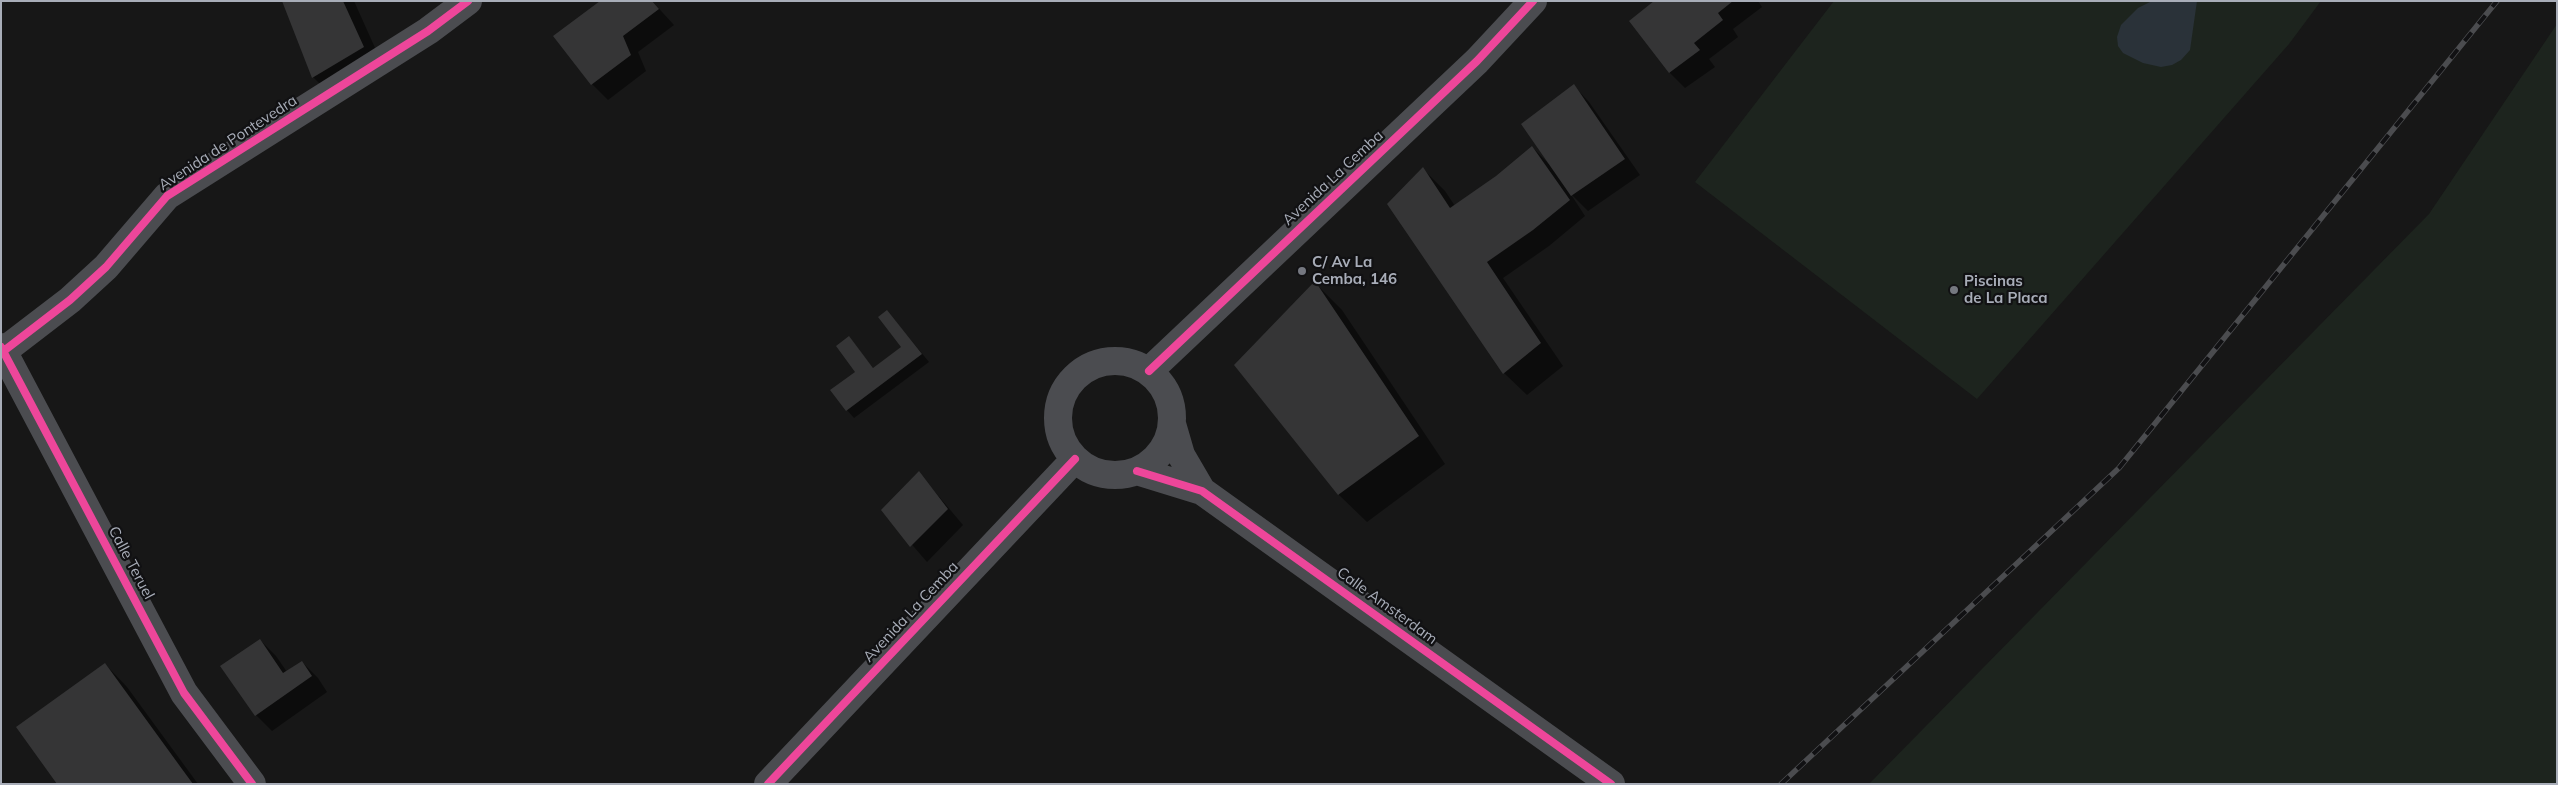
<!DOCTYPE html>
<html>
<head>
<meta charset="utf-8">
<style>
  body { margin:0 }
  #map { position:relative; width:2558px; height:785px; overflow:hidden; background:#171717; font-family:Mulish,sans-serif }
  canvas { display:block }
  .frame { position:absolute; inset:0; border:2px solid #a8adb8; pointer-events:none }
</style>
</head>
<body>
<div id="map">
<canvas width="2558" height="785"></canvas>
<div class="frame"></div>
</div>
<script>
const context = document.querySelector('canvas').getContext('2d');
context.lineJoin = 'round';
function fill(path, color) { context.fillStyle = color; context.fill(path, 'evenodd'); }
const toPath = rows => new Path2D(rows.map(r => 'M' + r).join(''));
function trace(path, color, width, dash) { context.strokeStyle = color; context.lineWidth = width; context.lineCap = dash ? 'butt' : 'round'; context.setLineDash(dash || []); context.stroke(path); }
function label(font, color, halo, rows, align = 'center') {
  context.font = font + ' Mulish,sans-serif'; context.lineWidth = 4.5; context.setLineDash([]); context.textBaseline = 'middle'; context.strokeStyle = halo; context.fillStyle = color; for (const [text, x, y, turn = 0] of rows) {
    context.save(); context.translate(x, y); context.rotate((+turn || 0) * Math.PI / 180); context.textAlign = isNaN(turn) ? turn : align; if (halo) context.strokeText(text, 0, 0); context.fillText(text, 0, 0); context.restore();
  }
}
fill(toPath([
  [1834,1,2321,1,2289,44,1977,399,1695,182],
  [2557,24,2557,784,1869,784,2429,214]
]), '#1d241e');
fill(toPath([
  [2152,1,2197,1,2190,50,2181,60,2172,65,2161,67,2143,63,2123,53,2118,46,2117,37,2121,25,2138,8]
]), '#2a3239');
fill(toPath([
  [283,1,354,1,385,70,335,99,313,77],
  [602,1,652,1,674,25,638,52,646,71,608,100,592,84],
  [1656,1,1758,1,1762,7,1733,29,1738,37,1709,59,1715,67,1685,88,1670,73,1631,21],
  [1574,86,1589,102,1640,175,1588,211,1570,193,1585,216,1549,246,1503,278,1563,366,1527,395,1504,373,1388,204,1423,169,1445,191,1455,206,1497,177,1532,147,1550,165],
  [1315,283,1342,310,1445,464,1367,522,1339,495,1235,365],
  [887,311,929,362,854,418,847,410,856,372,849,338,874,369,903,348],
  [919,473,963,525,927,562,882,510],
  [260,640,276,656,287,672,302,662,318,678,327,692,272,731,256,715,221,666],
  [105,664,127,687,198,784,59,784]
]), '#0007');
fill(toPath([
  [282,1,343,1,364,47,312,78],
  [600,1,652,1,659,9,623,36,631,55,591,85,553,36],
  [1654,1,1733,1,1718,13,1723,20,1694,43,1700,50,1669,73,1629,21],
  [1574,84,1625,159,1571,196,1521,124],
  [1532,146,1570,200,1533,230,1487,262,1541,343,1503,374,1387,204,1423,167,1450,208,1496,176],
  [1315,281,1419,436,1338,495,1234,365],
  [887,310,922,354,846,411,830,390,855,372,836,346,849,336,873,368,901,347,878,317],
  [919,471,948,509,910,547,881,510],
  [260,639,283,673,302,661,312,676,255,716,220,666],
  [105,663,182,769,193,784,57,784,16,727]
]), '#353536');
trace(toPath([
  [1,347,184,693,252,784],
  [1,353,70,300,106,267,167,196,428,31,468,1],
  [1149,371,1477,61,1533,1]
]), '#4b4c50', 28);
trace(toPath([
  '1058 418a57 57 0 1 1 114 0a57 57 0 1 1-114 0Z',
  [1172,424,1181,455,1202,491],
  [1137,471,1202,491,1611,784],
  [768,784,1075,459]
]), '#4b4c50', 28);
const rail = toPath([
  [1781,784,2119,468,2497,1]
]);
trace(rail, '#4b4c4f', 5.5);
trace(rail, '#111113', 4, [11]);
trace(toPath([
  [1,347,184,693,252,784],
  [1,353,70,300,106,267,167,196,428,31,468,1],
  [1149,371,1477,61,1533,1],
  [1137,471,1202,491,1611,784],
  [768,784,1075,459]
]), '#ed469a', 8);
for (const [x, y, r, color] of [
  [1302,271,5,"#757880"],
  [1954,290,5,"#757880"]
]) { const dot = new Path2D(); dot.arc(x, y, r, 0, 2 * Math.PI); context.fillStyle = color; context.fill(dot); trace(dot, '#111113', 2); }
label('15px', '#a8adb8', '#111113', [
  ["Avenida de Pontevedra",228,143,-33],
  ["Avenida La Cemba",1333,178,-43],
  ["Calle Teruel",131,563,62],
  ["Calle Amsterdam",1387,606,36],
  ["Avenida La Cemba",911,612,-47]
]);
label('bold 15px', '#a8adb8', '#111113', [
  ["C/ Av La",1312,262],
  ["Cemba, 146",1312,279],
  ["Piscinas",1964,281],
  ["de La Placa",1964,298]
], 'left');
</script>
</body>
</html>
